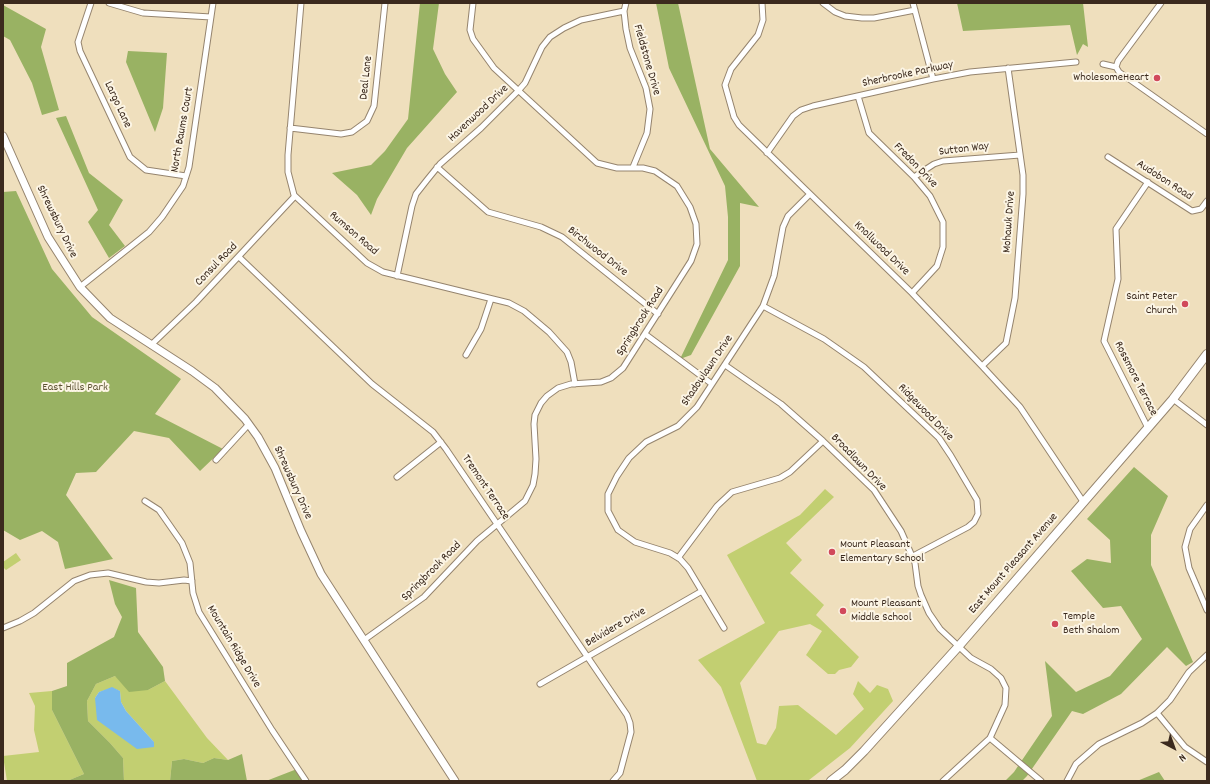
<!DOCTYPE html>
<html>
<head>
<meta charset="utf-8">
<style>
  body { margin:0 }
  #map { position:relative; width:1210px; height:784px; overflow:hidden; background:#efdfbd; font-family:Dekko,sans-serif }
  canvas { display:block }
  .frame { position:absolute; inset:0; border:4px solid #3b2a1e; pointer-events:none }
  .north { position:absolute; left:1154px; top:728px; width:40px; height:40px; -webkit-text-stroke:3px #fcf5e5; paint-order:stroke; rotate:139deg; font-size:11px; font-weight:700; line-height:16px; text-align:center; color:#3b2a1e }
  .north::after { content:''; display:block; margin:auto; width:14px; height:18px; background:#3b2a1e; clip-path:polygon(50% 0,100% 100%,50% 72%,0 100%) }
</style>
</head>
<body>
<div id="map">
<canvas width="1210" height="784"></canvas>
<div class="frame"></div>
<div class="north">N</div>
</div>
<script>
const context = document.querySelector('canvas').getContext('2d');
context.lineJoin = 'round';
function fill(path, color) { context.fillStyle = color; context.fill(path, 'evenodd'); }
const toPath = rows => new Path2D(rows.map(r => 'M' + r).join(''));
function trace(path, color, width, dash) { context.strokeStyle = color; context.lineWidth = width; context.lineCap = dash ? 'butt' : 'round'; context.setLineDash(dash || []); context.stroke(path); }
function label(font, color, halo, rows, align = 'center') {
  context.font = font + ' Dekko,sans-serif'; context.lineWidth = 4; context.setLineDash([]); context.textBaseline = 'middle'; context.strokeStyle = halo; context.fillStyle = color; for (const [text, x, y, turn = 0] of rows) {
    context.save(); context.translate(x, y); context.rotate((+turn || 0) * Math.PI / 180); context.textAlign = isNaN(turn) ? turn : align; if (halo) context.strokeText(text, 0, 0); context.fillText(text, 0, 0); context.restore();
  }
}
fill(toPath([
  [825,489,834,497,786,543,802,560,790,573,824,605,816,615,859,657,851,667,839,670,835,674,828,674,806,655,822,631,810,624,779,631,740,683,757,743,766,745,776,728,779,706,798,705,836,735,864,709,853,694,858,681,870,693,877,685,888,689,893,701,850,748,809,780,757,781,721,687,698,660,765,623,727,555,800,515],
  [16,553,21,560,6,570,3,567,3,562],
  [115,676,148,690,165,681,207,738,228,760,214,758,203,763,184,759,172,761,170,781,124,781,123,758,110,743,88,721,87,701,96,684],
  [112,688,120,691,121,702,126,711,154,742,95,698,99,692],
  [52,691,52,710,84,774,67,781,7,781,3,756,39,752,34,730,35,706,29,693]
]), '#c2cf71');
fill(toPath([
  [420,3,439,3,433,49,445,74,457,92,407,148,377,199,371,215,357,195,332,173,371,165,385,151,408,119],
  [656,3,678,3,710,149,759,207,740,203,740,266,691,355,680,359,728,260,728,217,725,186,669,68],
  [957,3,1083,3,1088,47,1083,44,1077,55,1070,25,963,31],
  [3,5,46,29,41,47,59,110,42,115,32,83,10,40,3,36],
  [128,51,167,53,163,108,155,132,126,62],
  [66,116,89,173,123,200,109,225,125,246,109,258,88,222,98,210,56,118],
  [16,191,52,269,92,317,181,379,155,414,223,449,200,471,169,438,134,431,96,472,76,473,66,495,113,559,65,569,58,542,42,531,20,540,3,530,3,192],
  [1134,467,1168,496,1151,535,1151,565,1193,662,1186,666,1167,647,1121,694,1083,714,1072,711,1027,776,1022,781,1005,781,1014,772,1052,716,1045,661,1076,692,1110,676,1142,639,1121,606,1103,608,1071,571,1087,559,1111,563,1110,540,1087,519],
  [109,580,136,588,138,632,163,667,165,681,148,690,129,692,115,676,96,684,87,701,88,721,110,743,123,758,124,781,67,781,84,774,52,710,52,691,67,686,67,663,114,637,122,617,115,604],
  [242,754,247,781,170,781,172,761,184,759,203,763,214,758,228,760],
  [297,769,305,781,266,781],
  [1159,772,1165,781,1137,781]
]), '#99b263');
fill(toPath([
  [112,687,120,691,121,702,126,711,154,742,154,747,137,749,97,720,95,698,99,692]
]), '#78baed');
const minor = toPath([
  [91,3,78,42,80,51,130,157,146,170,186,176],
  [109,3,143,13,211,17],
  [301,3,288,155,288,172,294,195,367,263,383,272,509,303,524,311,549,332,567,352,571,362,575,384],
  [626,3,624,11,626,29,630,48,646,88,650,109,647,133,633,167],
  [762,3,763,20,758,35,731,69,725,85,734,117,739,125,912,293,982,366,1020,407,1084,503],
  [823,3,835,12,845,16,862,18,874,18,915,10],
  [913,3,933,79],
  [1103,64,1116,67,1119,72,1207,134],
  [1116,67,1118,61,1161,3],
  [858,96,869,133,914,177,930,196,943,222,943,247,937,266,912,293],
  [290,128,341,134,352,132,367,121,374,106,385,3],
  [767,153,793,116,801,110,813,106,933,79,970,72,1076,62],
  [1108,157,1192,211,1201,209,1207,201],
  [437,167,488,212,541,227,562,237,658,314],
  [914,177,934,164,943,161,1020,155],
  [1148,182,1116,229,1118,279,1104,341,1148,428],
  [239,257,372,384,433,432,446,449,627,715,630,723,631,732,620,773,613,781],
  [397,276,412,206,416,194,427,180,440,164,481,128,518,91,525,83,542,47,550,37,564,28,581,20,624,11],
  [80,287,149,232,162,217,183,186,189,167,213,3],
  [763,306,824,339,864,367,939,438,951,456,977,500,978,514,974,522,968,527,913,556],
  [645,334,712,384],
  [151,345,196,302,295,196],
  [466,355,481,329,491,299],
  [725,365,781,404,823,441,874,490,901,531,915,563,918,586,921,595,929,613,940,629,971,658,991,669,1001,678,1006,688,1005,705,990,738,943,781],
  [982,366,1006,343,1015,298,1023,194,1023,175,1008,68],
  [1173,399,1207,425],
  [216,460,249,424],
  [397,477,441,442],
  [145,501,159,510,182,543,190,563,193,593,199,612,272,730,306,781],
  [1207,505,1190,529,1185,547,1189,568,1207,610],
  [678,558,717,506,732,492,780,478,790,472,823,441],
  [3,628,20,621,34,613,74,581,90,575,108,573,146,582,159,583,184,580,192,581],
  [724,628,688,568,680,559,670,553,635,542,618,530,608,511,608,494,617,476,629,458,646,442,678,426,697,407,763,306,774,276,783,227,788,216,810,194],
  [364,640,424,597,477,541,525,501,533,485,535,474,536,459,534,424,535,415,541,403,547,396,558,388,571,384,601,382,611,378,623,368,691,261,697,244,696,224,690,207,677,186,655,171,643,168,617,168,597,163,494,68,473,39,470,30,473,3],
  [540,684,702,591],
  [1157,713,1185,747,1207,762],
  [990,738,1041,781],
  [1067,781,1076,764,1099,744,1142,723,1157,713,1170,700,1189,672,1207,655]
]);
const secondary = toPath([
  [3,136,48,237,80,287,110,318,192,371,215,388,245,419,258,437,275,468,301,531,321,574,455,781]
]);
const primary = toPath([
  [831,781,845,770,864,751,958,647,1173,399,1207,354]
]);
trace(minor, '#95846e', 7);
trace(secondary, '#95846e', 9);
trace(primary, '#95846e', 10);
trace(minor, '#fff', 5);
trace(secondary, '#fff', 7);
trace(primary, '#fff', 8);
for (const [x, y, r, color] of [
  [1157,78,4,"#d1495b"],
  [1185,304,4,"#d1495b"],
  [832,552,4,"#d1495b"],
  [843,611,4,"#d1495b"],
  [1055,624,4,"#d1495b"]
]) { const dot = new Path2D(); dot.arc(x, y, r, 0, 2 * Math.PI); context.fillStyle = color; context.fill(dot); trace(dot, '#fcf5e5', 1.5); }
label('12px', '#3b2a1e', '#fcf5e5', [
  ["Fieldstone Drive",646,60,74],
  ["Sherbrooke Parkway",908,75,-12],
  ["Deal Lane",367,78,-84],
  ["Largo Lane",117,105,65],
  ["Havenwood Drive",479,114,-43],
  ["North Baums Court",183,130,-80],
  ["Sutton Way",964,150,-7],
  ["Fredon Drive",915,166,46],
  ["Audobon Road",1164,181,33],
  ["Shrewsbury Drive",56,222,64],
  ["Mohawk Drive",1010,222,-86],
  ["Rumson Road",353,234,41],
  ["Knollwood Drive",881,249,44],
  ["Birchwood Drive",597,252,38],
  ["Consul Road",217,265,-46],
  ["Springbrook Road",641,322,-58],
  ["Shadowlawn Drive",708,371,-56],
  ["Rossmore Terrace",1135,379,63],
  ["Ridgewood Drive",925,413,46],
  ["Broadlawn Drive",858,463,46],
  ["Shrewsbury Drive",292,483,66],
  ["Tremont Terrace",485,488,56],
  ["East Mount Pleasant Avenue",1014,564,-49],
  ["Springbrook Road",432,572,-45],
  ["Belvidere Drive",616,628,-30],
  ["Mountain Ridge Drive",233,647,59]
]);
label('12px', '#3b2a1e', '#fcf5e5', [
  ["WholesomeHeart",1149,78,"right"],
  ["Saint Peter",1177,297,"right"],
  ["Church",1177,311,"right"],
  ["Mount Pleasant",840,545],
  ["Elementary School",840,559],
  ["Mount Pleasant",851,604],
  ["Middle School",851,618],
  ["Temple",1063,617],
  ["Beth Shalom",1063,631]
], 'left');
label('12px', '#5d5333', '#fcf5e5', [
  ["East Hills Park",75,388]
]);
</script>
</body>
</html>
